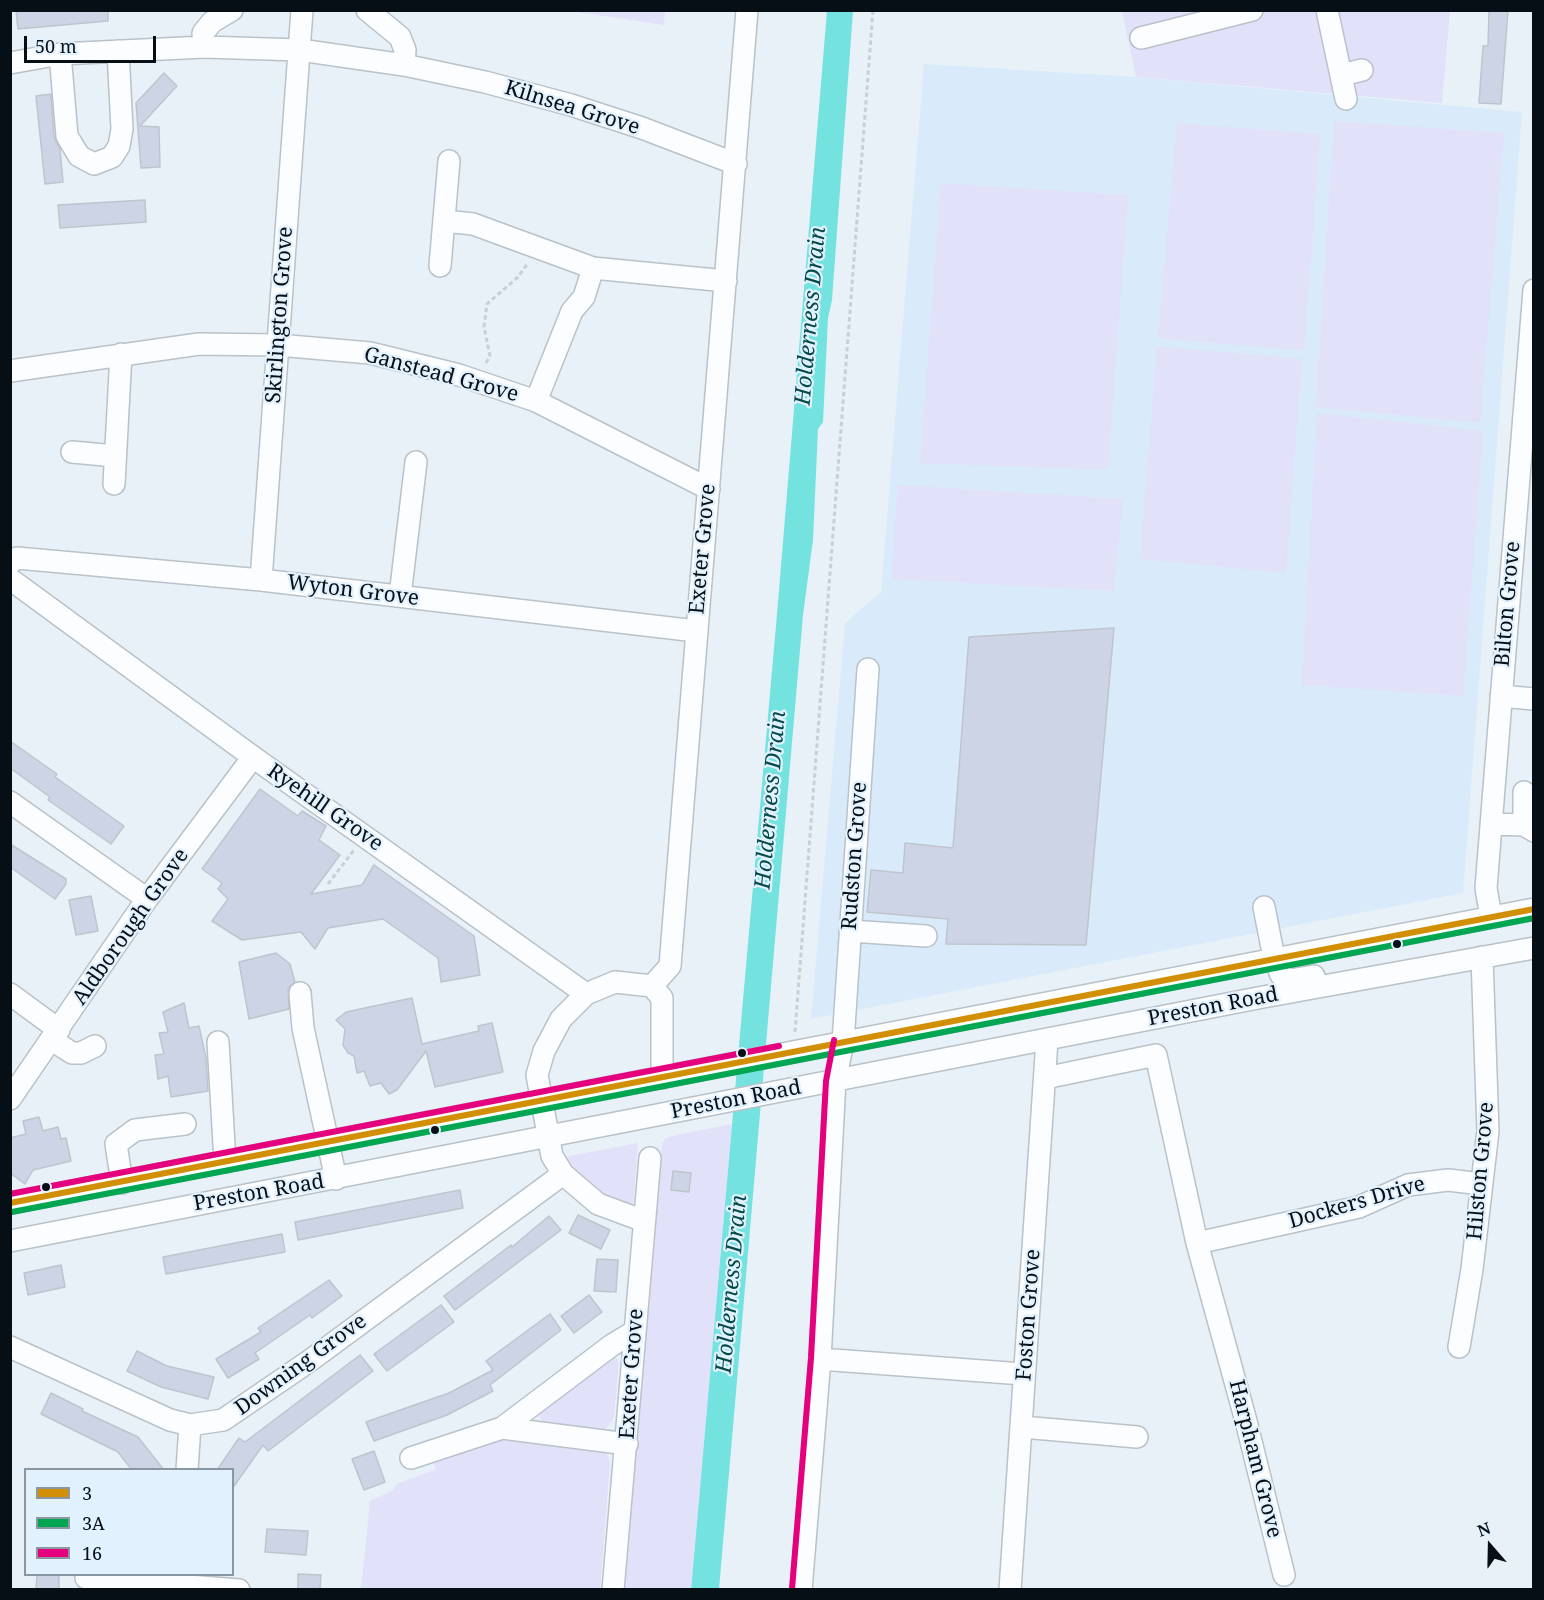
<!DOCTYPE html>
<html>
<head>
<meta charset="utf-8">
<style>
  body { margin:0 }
  #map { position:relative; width:1544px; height:1600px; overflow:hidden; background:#e8f0f8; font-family:"Noto Serif",serif }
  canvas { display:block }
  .frame { position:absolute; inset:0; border:12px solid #060f15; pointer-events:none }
  .legend { position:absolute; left:24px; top:1468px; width:210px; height:108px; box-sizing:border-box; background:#e2f1fe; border:2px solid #8a97a1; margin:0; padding:8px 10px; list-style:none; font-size:18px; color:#060f15 }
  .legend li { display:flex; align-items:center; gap:12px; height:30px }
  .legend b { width:30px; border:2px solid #8a97a1 }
  .north { position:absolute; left:1460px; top:1516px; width:60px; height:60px; -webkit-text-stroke:4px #e2f1fe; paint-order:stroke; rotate:340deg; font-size:16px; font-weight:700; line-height:24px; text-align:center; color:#060f15 }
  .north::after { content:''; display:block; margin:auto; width:21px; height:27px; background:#060f15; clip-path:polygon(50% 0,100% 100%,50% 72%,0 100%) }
  .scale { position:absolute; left:24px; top:36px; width:132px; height:27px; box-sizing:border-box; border:3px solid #060f15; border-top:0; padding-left:8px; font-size:18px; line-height:21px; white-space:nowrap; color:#060f15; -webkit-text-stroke:4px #e2f1fe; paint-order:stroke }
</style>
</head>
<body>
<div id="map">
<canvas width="1544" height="1600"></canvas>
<div class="frame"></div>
<ul class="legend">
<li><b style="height:8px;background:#d38f03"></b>3</li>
<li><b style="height:8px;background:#00a651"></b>3A</li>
<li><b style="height:8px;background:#e5007d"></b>16</li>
</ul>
<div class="north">N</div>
<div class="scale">50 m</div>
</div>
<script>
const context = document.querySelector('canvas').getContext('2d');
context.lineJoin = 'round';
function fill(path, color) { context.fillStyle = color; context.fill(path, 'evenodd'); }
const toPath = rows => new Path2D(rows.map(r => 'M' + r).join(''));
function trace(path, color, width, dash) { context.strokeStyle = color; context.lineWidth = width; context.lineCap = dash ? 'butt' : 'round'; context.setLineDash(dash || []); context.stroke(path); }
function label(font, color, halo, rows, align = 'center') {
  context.font = font + ' "Noto Serif",serif'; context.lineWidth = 4.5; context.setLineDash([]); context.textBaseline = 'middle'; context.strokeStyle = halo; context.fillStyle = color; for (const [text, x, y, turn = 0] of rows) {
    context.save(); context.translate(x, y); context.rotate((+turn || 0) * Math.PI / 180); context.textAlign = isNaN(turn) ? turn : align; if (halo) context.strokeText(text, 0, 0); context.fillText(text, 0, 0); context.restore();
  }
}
fill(toPath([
  [924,64,1136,77,1522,112,1463,893,811,1019,845,623,881,592]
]), '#d9ebfa');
fill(toPath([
  [570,11,665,11,664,25],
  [1122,11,1450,11,1442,103,1136,77],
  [1334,121,1504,133,1480,423,1316,407],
  [1177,123,1320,134,1304,351,1158,338],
  [941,183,1128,195,1108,470,920,463],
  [1157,346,1302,359,1286,573,1140,559],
  [1317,413,1483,431,1463,696,1302,685],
  [898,485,1123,499,1114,591,891,579],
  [732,1124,691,1589,622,1590,662,1143,666,1138,676,1135],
  [638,1143,633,1207,608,1197,585,1183,570,1168,564,1157],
  [616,1357,619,1361,614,1418,605,1430,544,1422,539,1417,541,1411,610,1359],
  [489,1439,602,1451,608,1456,610,1463,600,1589,361,1590,370,1501,392,1491,397,1484,436,1469,432,1458]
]), '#e2e1fa');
fill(toPath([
  [827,11,853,11,832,300,828,318,823,422,818,429,813,540,803,615,719,1589,691,1590,777,614]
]), '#74e3e0');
const building = toPath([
  [16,10,108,10,108,21,18,29,16,10],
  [1489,10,1508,10,1501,104,1479,103,1483,46,1488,46,1489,10],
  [164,73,177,86,140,126,159,127,160,167,141,168,136,103,164,73],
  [51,94,54,137,60,149,63,182,45,184,36,96,51,94],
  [145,200,146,222,60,228,58,205,145,200],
  [1114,628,1086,945,946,944,948,919,867,912,871,870,903,873,905,843,953,848,969,637,1114,628],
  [10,741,57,774,55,777,124,826,111,844,48,800,50,797,10,768,10,741],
  [260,789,298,816,302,811,326,826,319,840,340,855,311,894,362,885,374,865,474,936,480,975,441,982,438,958,383,919,328,928,315,949,301,932,242,940,212,921,228,899,218,889,222,883,202,869,260,789],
  [10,844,66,879,66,884,55,899,10,867,10,844],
  [91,896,98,931,76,935,69,900,91,896],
  [276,953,290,964,295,982,288,988,289,1009,249,1019,239,962,276,953],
  [412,998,422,1044,479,1031,478,1026,492,1023,503,1072,435,1087,426,1051,397,1090,389,1094,381,1083,370,1086,364,1071,357,1073,354,1056,348,1053,343,1045,345,1029,336,1020,346,1012,412,998],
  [184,1003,189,1028,199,1026,206,1058,208,1091,171,1097,168,1076,158,1079,155,1055,164,1054,159,1033,168,1032,163,1012,184,1003],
  [39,1117,43,1131,58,1127,61,1139,66,1138,71,1161,33,1170,25,1184,10,1173,10,1138,26,1134,23,1121,39,1117],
  [673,1171,691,1173,689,1192,671,1190,673,1171],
  [460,1190,463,1208,298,1240,295,1222,460,1190],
  [578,1215,610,1230,601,1249,569,1233,578,1215],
  [549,1216,561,1230,455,1310,444,1296,511,1245,512,1247,549,1216],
  [282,1234,285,1252,166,1274,163,1257,282,1234],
  [597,1259,618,1260,616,1292,594,1291,597,1259],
  [61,1265,65,1287,28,1295,24,1273,61,1265],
  [329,1280,342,1296,312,1318,310,1315,255,1353,259,1359,228,1378,216,1359,261,1332,258,1328,329,1280],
  [589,1295,602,1312,574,1333,561,1316,589,1295],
  [441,1305,454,1322,387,1371,374,1354,441,1305],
  [550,1314,561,1330,490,1385,493,1391,447,1415,374,1441,366,1422,449,1393,493,1370,486,1361,550,1314],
  [137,1351,167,1366,214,1377,208,1399,161,1387,127,1371,137,1351],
  [360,1355,373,1371,268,1451,263,1445,232,1489,232,1470,217,1470,239,1438,245,1442,360,1355],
  [51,1393,83,1409,82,1411,138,1437,164,1470,132,1470,118,1452,41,1414,51,1393],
  [374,1451,385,1482,364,1490,352,1459,374,1451],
  [267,1529,308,1531,306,1555,265,1552,267,1529],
  [298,1574,321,1575,320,1590,298,1590,298,1574],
  [37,1575,59,1575,59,1590,36,1590,37,1575]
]);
fill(building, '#ccd4e5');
trace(building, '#bfc4cd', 1.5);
const minor = toPath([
  [367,10,400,37,405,50,404,65],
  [1327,10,1346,99],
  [1141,38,1252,10],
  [204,47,203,33,212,22,232,10],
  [60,54,67,136,79,156,94,164,112,157,119,146,122,129,118,51],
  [10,63,60,54,204,47,300,50,404,65,485,82,571,105,642,128,736,164],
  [1342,75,1362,70],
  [445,221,473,224,593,268,726,281],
  [440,266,449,161],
  [10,371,199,344,278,345,370,353,459,375,536,401,709,489],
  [536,401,572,311,584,297,593,268],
  [72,452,115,456],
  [114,484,121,354],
  [10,563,17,558,261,580,696,631],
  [10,579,253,757,586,994,615,982,652,986],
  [261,580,302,10],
  [400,596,416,462],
  [1501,696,1534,699],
  [10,802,147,899],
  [1491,824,1524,825,1534,831],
  [1524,825,1524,792],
  [1264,907,1274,958,1281,975,1290,980,1314,976],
  [1491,917,1486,888,1534,290],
  [850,931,926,936],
  [300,993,303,1028,336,1179],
  [10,994,59,1030],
  [586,994,561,1019,544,1051,537,1075,552,1156,563,1174,598,1204,644,1221],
  [52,1040,72,1053,81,1053,95,1046],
  [218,1042,225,1162],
  [662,1078,662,998,652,986,670,966,747,10],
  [1045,1078,1156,1055,1197,1243,1246,1421,1284,1575],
  [10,1099,147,899,253,757],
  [122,1183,116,1144,135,1130,185,1124],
  [10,1203,1534,909],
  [10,1241,1263,997,1534,948],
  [1197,1243,1359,1207,1408,1185,1448,1180,1482,1184],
  [10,1347,170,1420,190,1425,223,1420,308,1362,563,1174],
  [1459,1347,1472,1269,1488,1131,1482,957],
  [820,1359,1023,1374],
  [1022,1427,1137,1437],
  [502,1428,627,1444],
  [411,1458,502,1428,612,1345,635,1331],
  [187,1470,190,1425],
  [86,1578,239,1590],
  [613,1590,650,1158],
  [801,1590,820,1359,835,1081,843,1042,868,669],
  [1010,1590,1047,1040]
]);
trace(minor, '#b9c2c9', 24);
trace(toPath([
  [486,363,490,356,484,327,487,304,518,277,528,263],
  [328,884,354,850],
  [795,1032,873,10]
]), '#cbcfd2', 3, [4.5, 3]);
trace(minor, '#fcfdfe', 21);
trace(toPath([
  [10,1203,1534,909]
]), '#d38f03', 6);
trace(toPath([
  [12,1212,1534,918]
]), '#00a651', 6);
trace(toPath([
  [10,1194,779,1046],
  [792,1589,811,1358,826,1081,834,1040]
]), '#e5007d', 6);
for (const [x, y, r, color] of [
  [1397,944,5,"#060f15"],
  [742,1053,5,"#060f15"],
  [435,1130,5,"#060f15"],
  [46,1187,5,"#060f15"]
]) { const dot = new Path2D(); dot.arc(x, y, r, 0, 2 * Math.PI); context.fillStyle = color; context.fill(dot); trace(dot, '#e2f1fe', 2); }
label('21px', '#060f15', '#e2f1fe', [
  ["Kilnsea Grove",572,108,17],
  ["Skirlington Grove",280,315,-86],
  ["Ganstead Grove",441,375,15],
  ["Exeter Grove",703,549,-85],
  ["Wyton Grove",353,591,7],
  ["Bilton Grove",1508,604,-85],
  ["Ryehill Grove",325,808,35],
  ["Rudston Grove",855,856,-86],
  ["Aldborough Grove",131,927,-55],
  ["Preston Road",1213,1007,-11],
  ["Preston Road",736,1100,-11],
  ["Hilston Grove",1481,1171,-85],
  ["Preston Road",259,1193,-10],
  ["Dockers Drive",1357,1203,-16],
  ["Foston Grove",1029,1315,-86],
  ["Downing Grove",301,1365,-36],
  ["Exeter Grove",632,1374,-86],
  ["Harpham Grove",1255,1459,76]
]);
label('italic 22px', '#044a47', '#e2f1fe', [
  ["Holderness Drain",811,316,-85],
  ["Holderness Drain",771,800,-85],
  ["Holderness Drain",732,1284,-85]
]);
</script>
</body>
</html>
